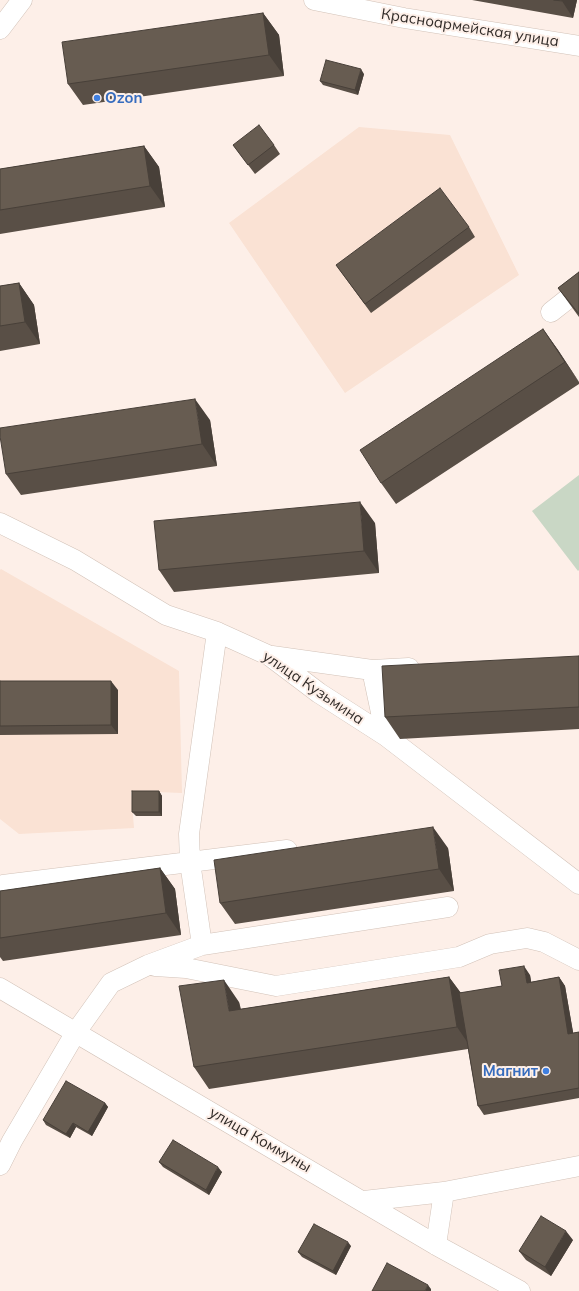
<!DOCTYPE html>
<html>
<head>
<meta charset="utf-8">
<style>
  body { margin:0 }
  canvas { display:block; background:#fdefe8 }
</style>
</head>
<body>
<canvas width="579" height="1291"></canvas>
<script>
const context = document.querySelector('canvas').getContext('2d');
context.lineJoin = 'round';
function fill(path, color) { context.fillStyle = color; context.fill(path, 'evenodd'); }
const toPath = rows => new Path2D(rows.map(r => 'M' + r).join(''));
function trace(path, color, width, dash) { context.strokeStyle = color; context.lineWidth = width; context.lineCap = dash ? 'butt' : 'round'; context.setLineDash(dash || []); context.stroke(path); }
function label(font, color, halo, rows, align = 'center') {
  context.font = font + ' Mulish,sans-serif'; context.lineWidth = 4; context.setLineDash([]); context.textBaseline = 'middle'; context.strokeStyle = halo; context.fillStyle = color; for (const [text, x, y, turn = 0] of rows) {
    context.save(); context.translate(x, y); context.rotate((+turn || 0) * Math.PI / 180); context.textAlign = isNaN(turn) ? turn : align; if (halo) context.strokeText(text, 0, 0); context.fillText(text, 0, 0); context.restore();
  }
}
fill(toPath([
  [359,127,450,135,519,275,345,393,229,223],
  [1,569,179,671,182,793,131,791,134,828,19,834,0,819,0,570]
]), '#fae2d4');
fill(toPath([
  [579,475,579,570,578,571,532,511]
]), '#c9d7c5');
const minor = toPath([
  [314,0,404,18,579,46],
  [0,29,22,0],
  [551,312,579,290],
  [0,523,75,560,166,615,217,632,270,656,319,693,386,736,579,884],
  [272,656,372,670,409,668],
  [372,670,386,736],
  [0,891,3,885,287,850],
  [202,945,448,907],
  [155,966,186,968,276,986,459,957,490,944,527,938,544,942,579,960],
  [0,988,436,1245,520,1291],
  [0,1165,12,1141,76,1032,111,983,148,965,202,945,190,862,189,834,217,632],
  [364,1201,444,1192,579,1166],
  [436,1245,444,1192]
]);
trace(minor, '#d2c2b8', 21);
trace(minor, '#fff', 20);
fill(toPath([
  [472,0,577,0,573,18],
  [263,13,279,35,284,76,83,105,68,84],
  [364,74,358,95,323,85,320,81],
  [233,145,274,145,280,154,255,174],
  [144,146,159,167,165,207,0,234,0,169],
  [469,227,475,237,371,313,336,265],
  [579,272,579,317,558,288],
  [19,283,34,305,40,344,0,351,0,286],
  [543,329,558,350,579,382,579,384,396,504,381,483],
  [210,420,217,466,21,495,6,474],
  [375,523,379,573,174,592,159,570],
  [579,656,579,729,400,739,385,717],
  [0,681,118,690,118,734,0,735],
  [159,791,162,796,162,816,136,816,132,812],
  [448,848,454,891,235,924,220,903],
  [160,868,175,889,181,935,3,961,0,957,0,891],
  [530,975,531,982,559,977,565,986,573,1033,579,1032,579,1098,484,1115,478,1106,468,1049,209,1089,194,1067,239,1002,241,1009,449,977,461,993,502,986],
  [105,1103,108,1107,92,1136,76,1127,70,1138,46,1125,43,1120],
  [159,1162,222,1172,209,1195,163,1167],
  [573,1240,551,1276,526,1260,519,1251],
  [351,1246,336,1275,302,1257,298,1252]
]), '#594f46');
fill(toPath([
  [562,0,577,0,573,18,562,1],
  [263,13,279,35,284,76,269,55],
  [361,69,364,74,358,95,355,90],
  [144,146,159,167,165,207,150,186],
  [19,283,34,305,40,344,25,322],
  [543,329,558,350,579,382,565,362],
  [195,399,210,420,217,466,202,444],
  [360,502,375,523,379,573,364,551],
  [111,681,118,690,118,734,111,725],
  [159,791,162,796,162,816,159,812],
  [433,827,448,848,454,891,439,869],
  [160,868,175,889,181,935,166,913],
  [524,966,530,975,533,992,527,983],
  [449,977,465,999,472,1049,457,1027],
  [559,977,565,986,575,1043,568,1034],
  [224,980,239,1002,244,1032,229,1011],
  [105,1103,108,1107,92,1136,88,1132],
  [73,1123,76,1127,70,1138,66,1134],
  [218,1167,222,1172,209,1195,206,1190],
  [566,1231,573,1240,551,1276,545,1267],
  [348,1242,351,1246,336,1275,333,1271],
  [428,1285,431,1289,431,1291,425,1291]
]), '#484039');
const building = toPath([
  [554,0,562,0,562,1,554,0],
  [263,13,269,55,68,84,62,42,263,13],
  [326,60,361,69,355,90,320,81,326,60],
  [259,125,274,145,248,165,233,145,259,125],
  [144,146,150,186,0,210,0,169,144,146],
  [440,188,469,227,365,304,336,265,440,188],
  [579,272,579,314,558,288,579,272],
  [19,283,25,322,0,326,0,286,19,283],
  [543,329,565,362,381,483,360,450,543,329],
  [195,399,202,444,6,474,0,436,0,428,195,399],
  [360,502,364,551,159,570,154,521,360,502],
  [579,656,579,707,385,717,382,666,579,656],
  [0,681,111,681,111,725,0,726,0,681],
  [132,791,159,791,159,812,132,812,132,791],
  [433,827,439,869,220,903,214,860,433,827],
  [160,868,166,913,0,938,0,891,160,868],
  [524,966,527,983,559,977,568,1034,579,1032,579,1088,478,1106,459,993,502,986,499,970,524,966],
  [449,977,457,1027,194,1067,179,986,224,980,229,1011,449,977],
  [66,1081,105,1103,88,1132,73,1123,66,1134,43,1120,66,1081],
  [173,1140,218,1167,206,1190,159,1162,173,1140],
  [541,1216,566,1231,545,1267,519,1251,541,1216],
  [314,1224,348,1242,333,1271,298,1252,314,1224],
  [387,1263,428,1285,425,1291,372,1291,387,1263]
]);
fill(building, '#675c51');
trace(building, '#484039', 1);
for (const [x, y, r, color] of [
  [97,98,4,"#3f7fe0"],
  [546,1071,4,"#3f7fe0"]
]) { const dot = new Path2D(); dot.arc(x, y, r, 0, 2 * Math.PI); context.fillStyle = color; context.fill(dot); trace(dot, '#fdefe8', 1.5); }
label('15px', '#312b28', '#fdefe8', [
  ["Красноармейская улица",470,28,9],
  ["улица Кузьмина",313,688,34],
  ["улица Коммуны",260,1140,30]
]);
label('bold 15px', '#366cbe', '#fdefe8', [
  ["Ozon",105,98],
  ["Магнит",538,1071,"right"]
], 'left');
</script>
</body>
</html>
